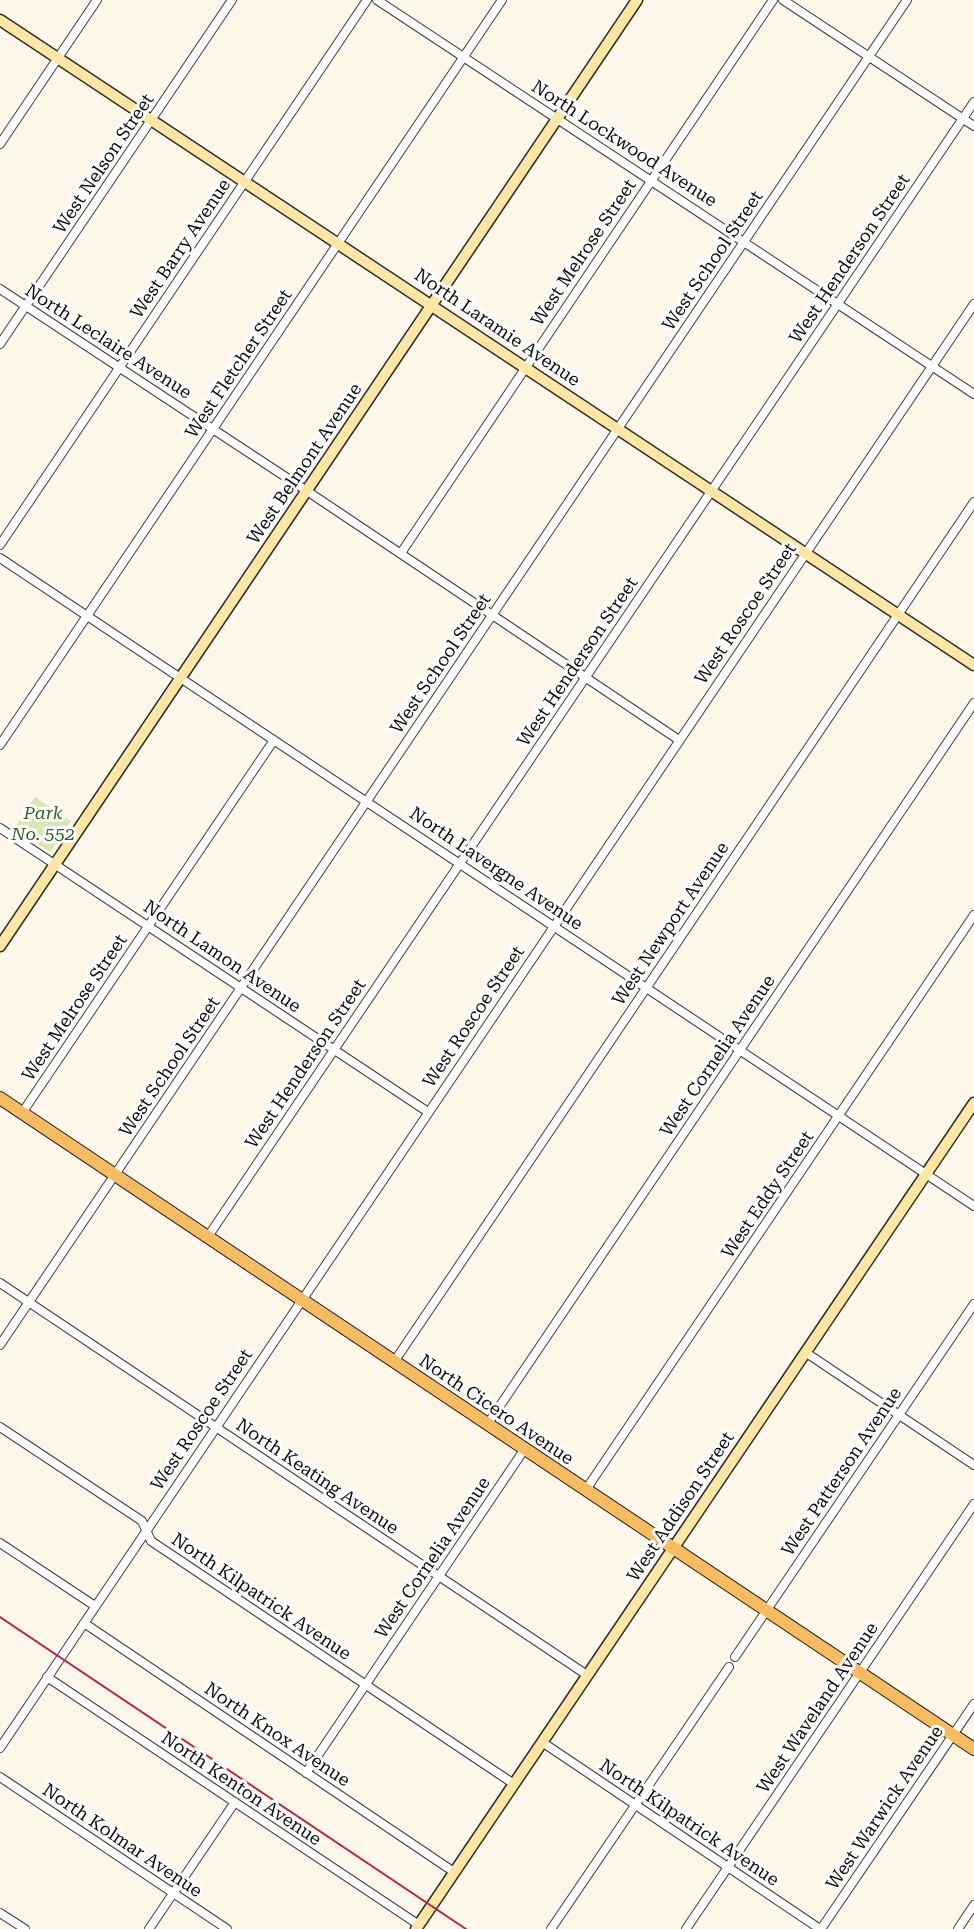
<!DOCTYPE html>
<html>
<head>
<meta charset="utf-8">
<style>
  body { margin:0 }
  canvas { display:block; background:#fff7ea }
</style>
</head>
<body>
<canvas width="974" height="1929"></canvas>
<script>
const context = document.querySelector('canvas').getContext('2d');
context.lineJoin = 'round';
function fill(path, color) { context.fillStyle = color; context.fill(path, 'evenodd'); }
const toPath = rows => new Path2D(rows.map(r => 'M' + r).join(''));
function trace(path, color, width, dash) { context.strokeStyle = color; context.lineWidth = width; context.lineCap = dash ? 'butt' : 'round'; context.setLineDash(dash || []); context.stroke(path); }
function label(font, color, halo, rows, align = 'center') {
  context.font = font + ' "Roboto Serif",serif'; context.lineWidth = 6; context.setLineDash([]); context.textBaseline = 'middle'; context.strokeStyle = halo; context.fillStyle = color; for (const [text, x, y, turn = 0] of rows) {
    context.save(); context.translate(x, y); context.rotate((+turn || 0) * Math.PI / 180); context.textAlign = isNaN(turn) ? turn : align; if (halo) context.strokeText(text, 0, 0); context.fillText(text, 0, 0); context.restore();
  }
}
fill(toPath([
  [35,797,71,821,50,852,14,828]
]), '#d7e8b5');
const street = toPath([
  [377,0,974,394],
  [783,0,974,126],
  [0,144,97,0],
  [0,289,307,491,679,740],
  [0,344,232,0],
  [0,545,367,0],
  [401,553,773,0],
  [0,558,974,1206],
  [0,745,502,0],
  [0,828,428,1112],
  [22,1113,274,740],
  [207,1238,974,102],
  [0,1283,587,1675],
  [0,1345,907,0],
  [805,1352,974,1465],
  [394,1362,974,502],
  [487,1425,974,703],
  [0,1427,142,1521,151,1541,514,1784],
  [585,1491,974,915],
  [0,1543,95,1606],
  [84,1623,454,1872],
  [735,1657,974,1304],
  [47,1677,419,1925],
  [542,1742,820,1929],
  [0,1748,974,304],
  [306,1773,524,1450],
  [0,1777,227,1929],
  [0,1913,25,1929],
  [149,1929,235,1802],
  [551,1929,729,1667],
  [686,1929,974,1504],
  [821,1929,974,1704],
  [958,1929,974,1905]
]);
const secondary = toPath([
  [0,20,974,665],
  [0,946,637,0],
  [416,1929,974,1103]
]);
const primary = toPath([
  [0,1098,974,1749]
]);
trace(street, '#3e3e3e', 10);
trace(secondary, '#2d2d2d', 13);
trace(primary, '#1c1c1c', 14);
trace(street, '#fff', 8);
trace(secondary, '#fee6a5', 10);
trace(primary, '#f7bb62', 12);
trace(toPath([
  [0,1617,466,1929]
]), '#b82644', 2);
label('18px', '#0b0b0b', '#fff', [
  ["North Lockwood Avenue",624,144,33],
  ["West Nelson Street",104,164,-56],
  ["West Barry Avenue",181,249,-56],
  ["West Melrose Street",584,253,-56],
  ["West Henderson Street",850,259,-56],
  ["West School Street",713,261,-56],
  ["North Laramie Avenue",497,328,34],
  ["North Leclaire Avenue",108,342,33],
  ["West Fletcher Street",239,364,-56],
  ["West Belmont Avenue",305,464,-56],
  ["West Roscoe Street",746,614,-56],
  ["West Henderson Street",578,662,-56],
  ["West School Street",441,664,-56],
  ["North Lavergne Avenue",496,869,34],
  ["West Newport Avenue",671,924,-56],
  ["North Lamon Avenue",222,957,34],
  ["West Melrose Street",75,1008,-56],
  ["West Roscoe Street",474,1017,-56],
  ["West Cornelia Avenue",718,1056,-56],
  ["West Henderson Street",306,1064,-56],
  ["West School Street",170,1067,-56],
  ["West Eddy Street",768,1195,-56],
  ["North Cicero Avenue",496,1410,34],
  ["West Roscoe Street",202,1420,-56],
  ["West Patterson Avenue",842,1472,-56],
  ["North Keating Avenue",317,1477,34],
  ["West Addison Street",681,1507,-56],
  ["West Cornelia Avenue",433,1558,-56],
  ["North Kilpatrick Avenue",261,1597,34],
  ["West Waveland Avenue",818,1708,-56],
  ["North Knox Avenue",277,1735,34],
  ["North Kenton Avenue",241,1789,34],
  ["West Warwick Avenue",885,1808,-56],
  ["North Kilpatrick Avenue",689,1823,34],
  ["North Kolmar Avenue",122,1841,34]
]);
label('italic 18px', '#36611d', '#fff', [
  ["Park",43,814],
  ["No. 552",43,835]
]);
</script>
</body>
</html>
